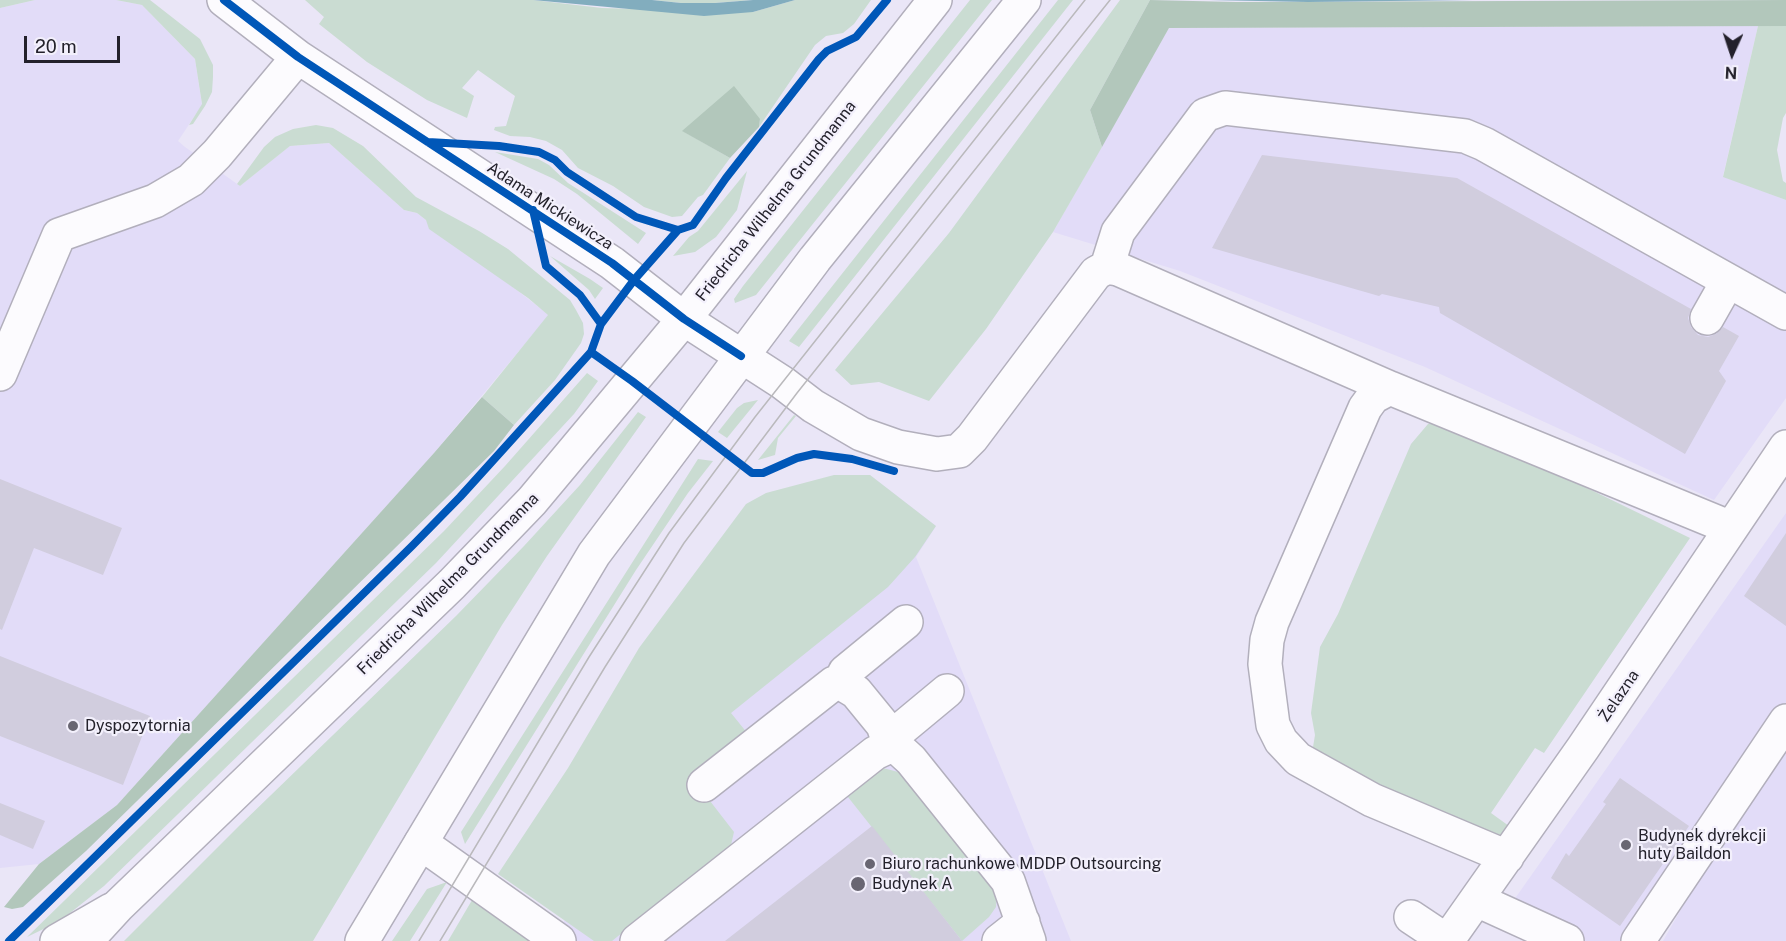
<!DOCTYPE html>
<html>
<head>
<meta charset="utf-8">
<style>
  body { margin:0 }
  #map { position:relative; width:1786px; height:941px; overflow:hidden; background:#eae6f7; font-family:"Public Sans",sans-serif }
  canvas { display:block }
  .north { position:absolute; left:1702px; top:24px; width:60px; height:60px; -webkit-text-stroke:4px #f3f0fc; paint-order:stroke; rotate:183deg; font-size:16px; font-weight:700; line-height:24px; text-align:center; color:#23212b }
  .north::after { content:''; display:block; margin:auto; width:21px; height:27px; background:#23212b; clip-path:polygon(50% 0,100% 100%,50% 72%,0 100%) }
  .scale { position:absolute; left:24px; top:36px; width:96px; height:27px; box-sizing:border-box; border:3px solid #23212b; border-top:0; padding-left:8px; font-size:18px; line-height:21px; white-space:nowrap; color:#23212b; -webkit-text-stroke:4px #f3f0fc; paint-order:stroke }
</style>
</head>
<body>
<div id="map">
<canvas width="1786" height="941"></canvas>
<div class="north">N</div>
<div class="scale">20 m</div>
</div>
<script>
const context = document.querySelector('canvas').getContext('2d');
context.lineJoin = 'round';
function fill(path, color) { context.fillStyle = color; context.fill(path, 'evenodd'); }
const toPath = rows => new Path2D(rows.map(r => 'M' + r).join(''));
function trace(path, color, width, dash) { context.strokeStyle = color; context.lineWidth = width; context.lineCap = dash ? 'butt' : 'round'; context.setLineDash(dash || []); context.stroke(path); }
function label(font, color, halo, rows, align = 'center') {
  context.font = font + ' "Public Sans",sans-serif'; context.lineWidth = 4.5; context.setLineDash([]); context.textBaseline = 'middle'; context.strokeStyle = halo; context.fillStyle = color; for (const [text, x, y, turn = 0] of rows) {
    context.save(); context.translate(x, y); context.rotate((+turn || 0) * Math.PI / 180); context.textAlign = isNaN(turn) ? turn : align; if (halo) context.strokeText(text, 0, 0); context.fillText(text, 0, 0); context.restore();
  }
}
fill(toPath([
  [35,0,116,0,142,5,195,59,202,105,178,141,185,147,240,186,290,146,329,143,404,210,417,213,549,315,434,453,117,805,39,864,0,868,0,8],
  [1758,26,1723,176,1786,200,1786,398,1714,500,1425,367,1180,271,1053,232,1169,28],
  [870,475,936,526,916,557,1071,941,552,941,617,834],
  [1786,513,1786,702,1627,941,1586,941,1509,907],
  [1786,746,1786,941,1663,941,1709,860]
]), '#e2dcf8');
fill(toPath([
  [0,0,35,0,0,8],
  [116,0,150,0,200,39,213,65,213,77,212,92,205,106,193,124,189,125,202,104,195,59,142,5],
  [305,0,533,0,602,8,753,12,795,0,871,0,854,24,843,33,826,36,815,45,759,127,760,119,683,131,730,158,703,195,698,197,682,216,672,217,644,207,613,186,578,168,562,150,546,141,530,137,510,136,494,130,495,127,506,126,515,96,478,70,462,88,474,96,467,118,427,100,367,62,319,24,324,17],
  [652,0,753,0,715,3,681,3],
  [970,0,992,0,756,295,735,303,734,299,743,286],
  [1058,0,1073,0,799,347,789,341],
  [1120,0,1150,0,1090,110,1102,147,1053,232,986,329,929,401,879,382,851,385,835,370,949,233],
  [1758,26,1786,26,1786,113,1783,118,1777,150,1783,181,1786,183,1786,200,1723,177],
  [316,125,333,128,363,146,416,197,479,231,508,249,570,300,576,310,583,323,584,334,581,343,555,380,514,425,482,397,548,315,528,298,429,229,426,220,417,213,404,210,329,143,290,146,240,186,237,184,264,147,275,137,293,129],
  [495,152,538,159,549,165,568,183,646,233,638,244,577,194,554,179],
  [747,171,737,210,716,237,695,252,673,256,689,237,698,231],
  [550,256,590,279,603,288,595,299,589,290],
  [587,373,598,381,574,414,436,563,104,886,60,921,27,937,444,531,505,466],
  [758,400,727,438,718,432,737,408,744,403],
  [638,412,646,417,547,556,502,625,313,941,124,941,240,825,456,616,524,546,580,485],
  [794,415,796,416,778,438,775,455,758,460],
  [1447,420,1690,538,1544,753,1535,748,1491,813,1509,826,1496,843,1312,753,1315,735,1311,713,1320,647,1338,614,1411,444,1428,424],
  [698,459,713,461,688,493,636,570,465,844,461,832],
  [834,475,870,475,936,526,915,557,888,587,731,713,748,734,693,779,734,832,731,845,612,941,594,941,498,874,568,768,639,648,746,504,766,493],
  [883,768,902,773,997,893,996,907,989,917,962,941,844,792],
  [447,882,410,941,392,941,427,889],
  [475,895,538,941,448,941]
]), '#cadcd2');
fill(toPath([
  [1150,0,1236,2,1786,0,1786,26,1169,28,1102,147,1090,110],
  [734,86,760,119,759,127,730,158,682,131],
  [482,397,514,425,494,451,86,851,23,907,12,909,4,907,39,864,117,805,434,453]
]), '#b2c7bb');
fill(toPath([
  [533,0,652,0,681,3,715,3,753,0,795,0,753,12,704,16],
  [1209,0,1473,0,1308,2]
]), '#82adbe');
fill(toPath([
  [1262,155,1457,178,1691,309,1688,318,1691,327,1698,335,1708,337,1716,334,1723,327,1739,336,1719,371,1726,381,1685,454,1440,313,1439,307,1382,294,1379,296,1212,248],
  [0,479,122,528,103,575,34,548,2,630,0,629],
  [1786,533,1786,626,1744,596],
  [0,656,150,716,123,785,0,736],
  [1620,778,1689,826,1620,926,1551,878,1566,853,1569,856,1606,804,1603,802],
  [0,803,45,821,33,849,0,835],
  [872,826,962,941,725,941]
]), '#d1cdde');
const minor = toPath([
  [224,0,298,57,612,263,684,319,783,383,813,406,861,434,898,447,937,454,959,451,972,438,1096,273,1107,267,1118,269,1390,388],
  [1107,267,1118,232,1205,115,1225,108,1465,136,1484,144,1786,313],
  [1707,318,1728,281],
  [0,374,59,235,155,201,191,180,217,154,298,57],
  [841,683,845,672,906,622],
  [890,746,900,730,947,691],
  [704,785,834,683,841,683,856,692,883,725,890,746],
  [421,843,559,941],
  [1507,857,1372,800,1298,759,1281,741,1273,725,1265,664,1267,640,1272,622,1365,408,1373,397,1390,388,1731,528],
  [1477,900,1567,941],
  [1411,917,1447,941,1583,748,1786,447],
  [57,941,111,910],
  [637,941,875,753,890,746,900,750,911,760,1008,881,1029,941],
  [999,941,1023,922],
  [1638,941,1786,721]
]);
const major = toPath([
  [86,941,118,906,452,584,532,501,684,319,935,0],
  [362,941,594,554,815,259,1024,0]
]);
trace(minor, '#b2afbc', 36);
trace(major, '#b2afbc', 36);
trace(minor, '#fcfbfe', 33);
trace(major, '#fcfbfe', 33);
trace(toPath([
  [419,941,589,657,669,533,755,417,1085,0],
  [440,941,605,667,684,543,797,393,1110,0]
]), '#bab9bc', 1.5);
trace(toPath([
  [224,0,298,57,612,263,684,319,741,356],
  [428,142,499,146,539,152,555,160,567,172,636,217,678,230],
  [533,210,546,266,580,295,601,324],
  [591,352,632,381,752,473,763,473,797,458,814,454,852,459,894,471],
  [9,941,412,546,460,497,591,352,601,324,634,280,678,230,693,225,726,178,819,59,827,51,856,37,887,0]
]), '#0057b8', 8);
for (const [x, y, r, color] of [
  [73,726,6,"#696672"],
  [1626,845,6,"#696672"],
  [870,864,6,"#696672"],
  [858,884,8,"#696672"]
]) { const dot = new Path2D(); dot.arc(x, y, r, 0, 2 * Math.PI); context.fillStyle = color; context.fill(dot); trace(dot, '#f3f0fc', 2); }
label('16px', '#23212b', '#f3f0fc', [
  ["Friedricha Wilhelma Grundmanna",776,201,-52],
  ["Adama Mickiewicza",550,206,33],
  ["Friedricha Wilhelma Grundmanna",448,584,-45],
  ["Żelazna",1619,696,-56]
]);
label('16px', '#23212b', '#f3f0fc', [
  ["Dyspozytornia",85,726],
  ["Budynek dyrekcji",1638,836],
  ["huty Baildon",1638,854],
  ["Biuro rachunkowe MDDP Outsourcing",882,864],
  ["Budynek A",872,884]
], 'left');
</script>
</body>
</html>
